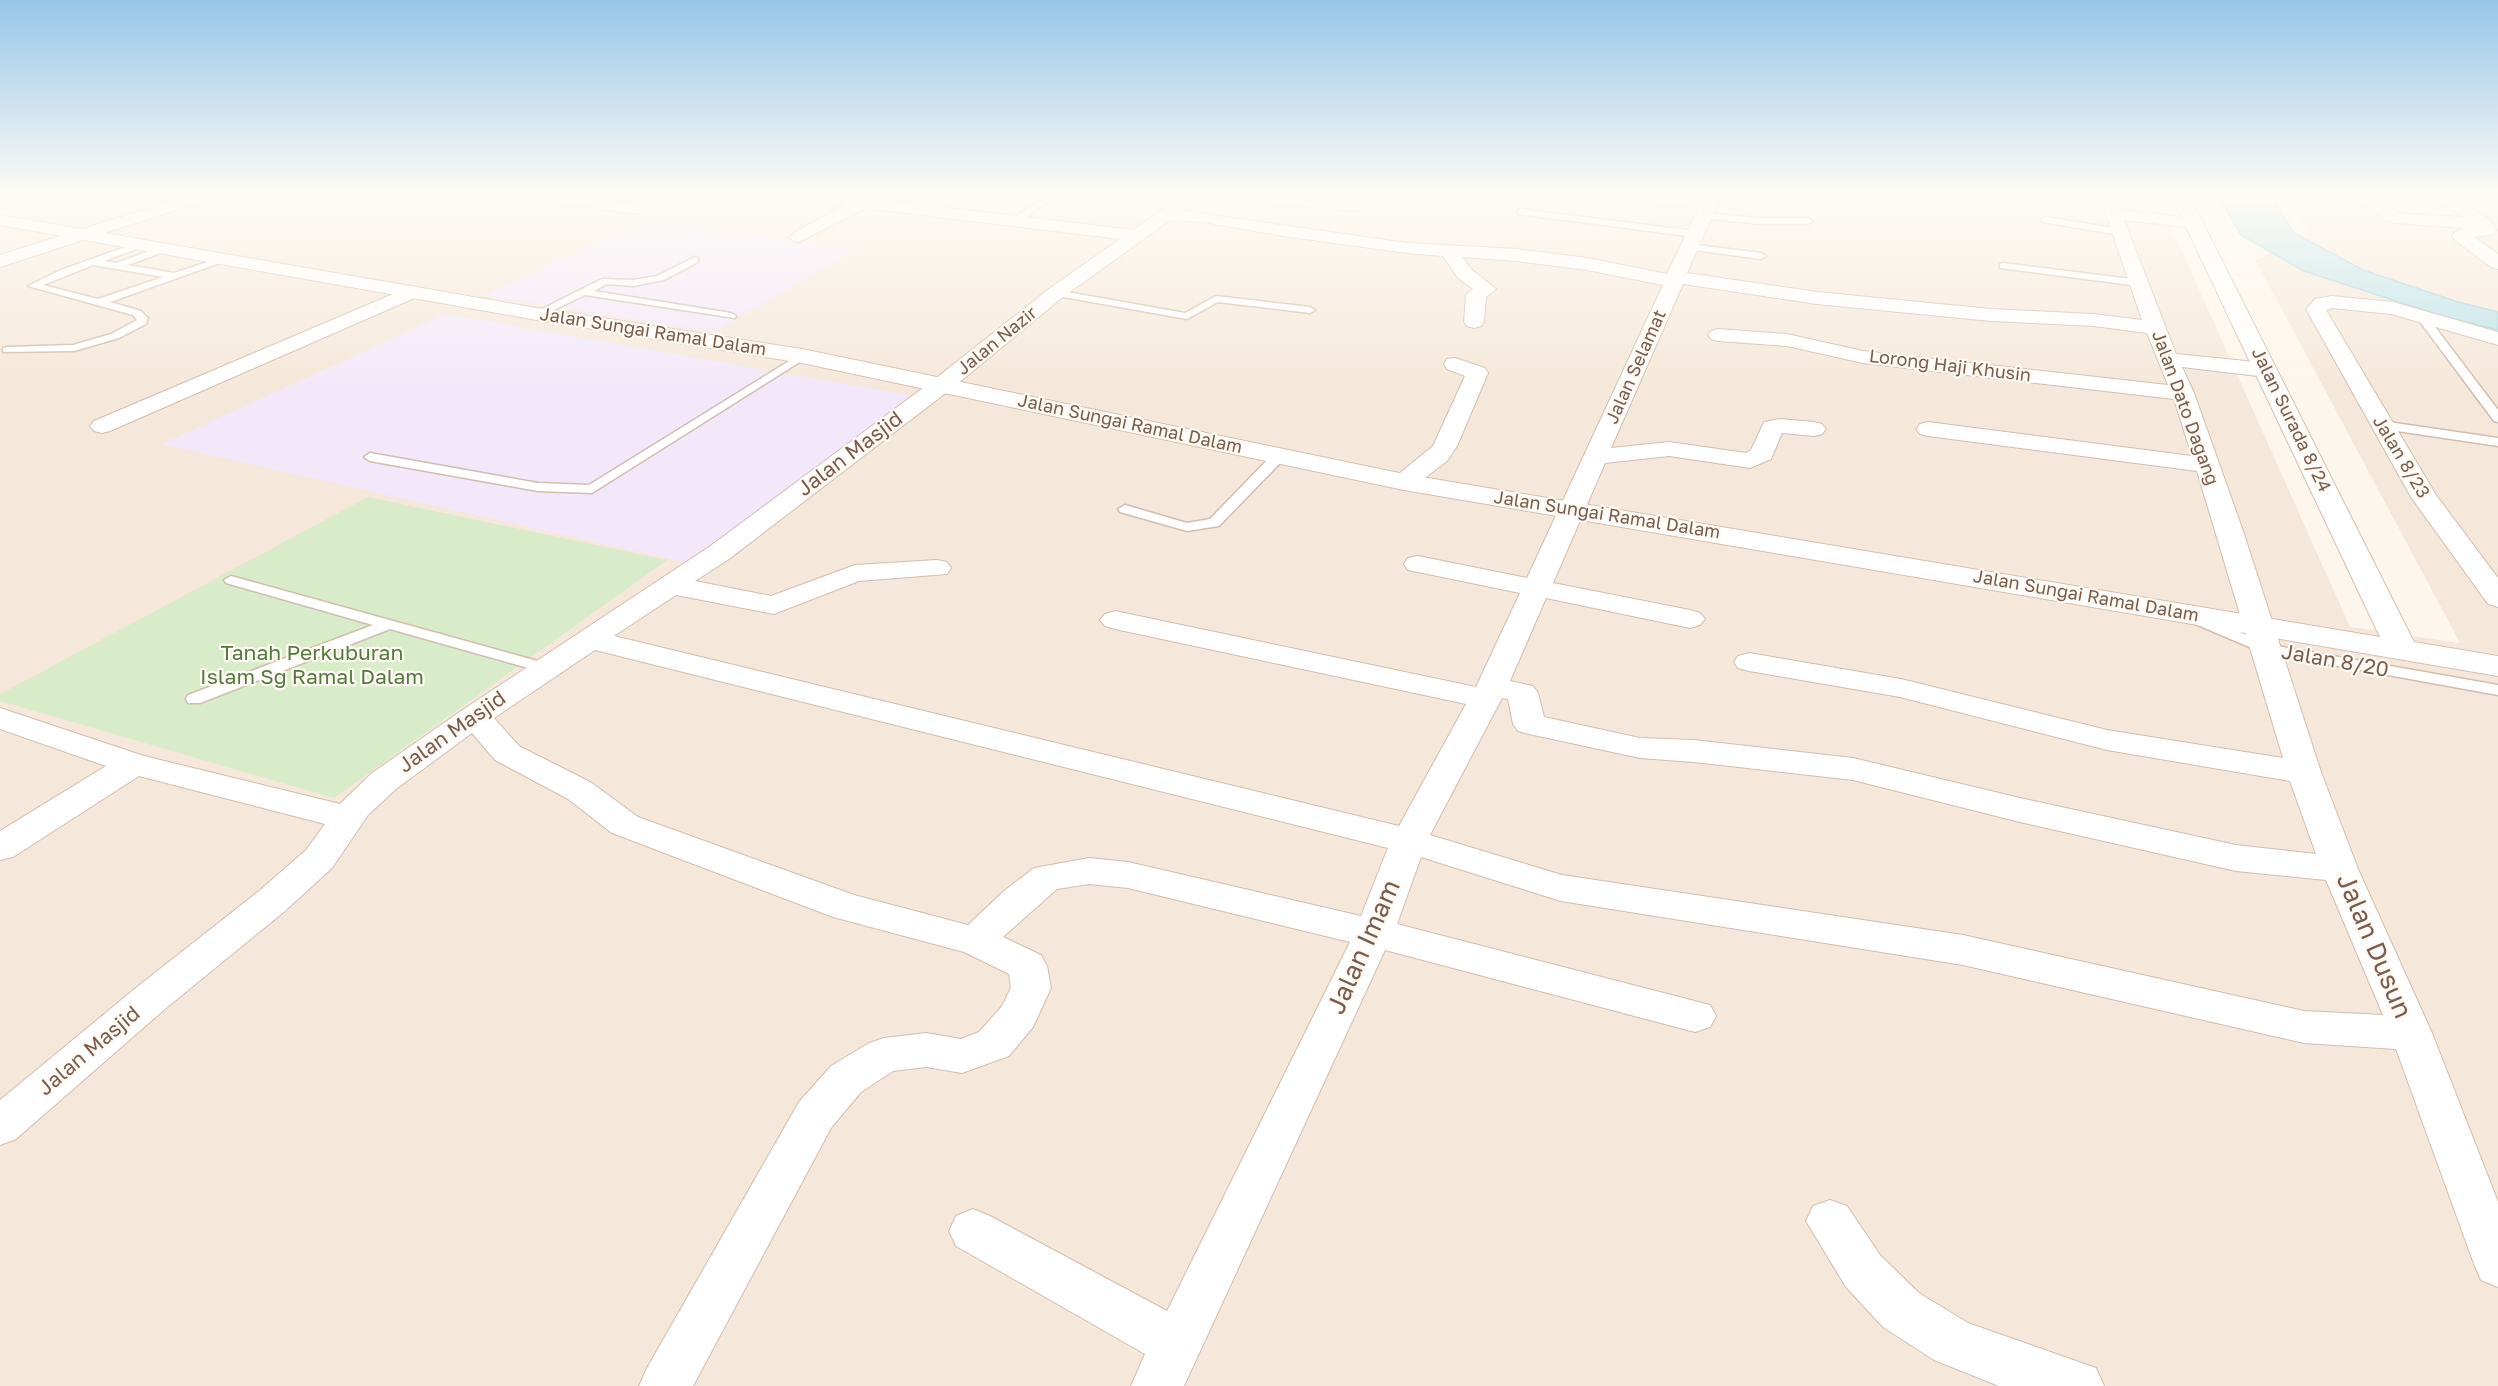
<!DOCTYPE html>
<html>
<head>
<meta charset="utf-8">
<style>
  body { margin:0 }
  canvas { display:block; background:#fdf6ec }
</style>
</head>
<body>
<canvas width="2498" height="1386"></canvas>
<script>
const context = document.querySelector('canvas').getContext('2d');
context.lineJoin = 'round';
function fill(path, color) { context.fillStyle = color; context.fill(path, 'evenodd'); }
const toPath = rows => new Path2D(rows.map(r => 'M' + r).join(''));
function trace(path, color, width, dash) { context.strokeStyle = color; context.lineWidth = width; context.lineCap = dash ? 'butt' : 'round'; context.setLineDash(dash || []); context.stroke(path); }
function label(font, color, halo, rows, align = 'center') {
  context.font = font + ' "Golos Text",sans-serif'; context.lineWidth = 4.5; context.setLineDash([]); context.textBaseline = 'middle'; context.strokeStyle = halo; context.fillStyle = color; for (const [text, x, y, turn = 0] of rows) {
    context.save(); context.translate(x, y); context.rotate((+turn || 0) * Math.PI / 180); context.textAlign = isNaN(turn) ? turn : align; if (halo) context.strokeText(text, 0, 0); context.fillText(text, 0, 0); context.restore();
  }
}
fill(toPath([
  [0,193,2156,193,2350,627,2460,643,2256,261,2309,229,2284,193,2498,193,2498,1386,0,1386]
]), '#f5e8da');
fill(toPath([
  [647,220,855,250,713,332,485,295],
  [446,314,914,396,693,564,162,444]
]), '#f3e8fa');
fill(toPath([
  [368,497,667,560,334,798,0,701,0,694]
]), '#d8ecc9');
const water = toPath([
  [2217,193,2269,193,2294,233,2363,270,2458,302,2498,312,2498,330,2442,316,2304,271,2241,235,2217,193]
]);
fill(water, '#bfe3e8');
trace(water, '#a5d3da', 1.5);
const lane = toPath([
  [1051,193,1060,193,1018,223,1012,223,1012,219,1051,193],
  [1521,209,1695,231,1700,234,1695,237,1518,214,1518,210,1521,209],
  [1703,213,1759,218,1808,218,1813,221,1808,224,1759,224,1700,218,1700,214,1703,213],
  [2046,217,2119,229,2124,232,2119,235,2043,222,2041,220,2046,217],
  [139,242,142,243,142,247,104,261,116,263,163,246,166,247,166,251,128,265,174,273,223,257,228,260,110,302,141,311,148,318,146,324,119,338,74,351,3,352,3,348,7,347,73,345,111,334,137,320,133,315,28,286,61,270,139,242],
  [93,265,163,277,98,299,43,285,93,265],
  [1689,244,1761,253,1766,256,1761,259,1686,249,1684,247,1689,244],
  [695,257,698,258,698,262,664,280,633,286,607,284,594,291,731,313,736,316,735,318,585,295,541,316,532,314,602,279,633,280,657,276,695,257],
  [2003,263,2139,280,2144,283,2139,286,2000,268,2000,264,2003,263],
  [1056,290,1185,313,1216,296,1310,307,1315,310,1310,313,1218,302,1187,319,1052,295,1051,293,1056,290],
  [2422,314,2426,315,2498,410,2498,422,2494,421,2418,319,2418,315,2422,314],
  [802,353,806,354,806,358,592,493,538,491,370,461,364,457,370,453,538,483,589,485,802,353],
  [2381,421,2498,438,2498,446,2377,428,2377,422,2381,421],
  [1279,452,1284,453,1285,456,1284,459,1219,526,1187,531,1120,512,1118,509,1125,505,1187,523,1210,519,1274,453,1279,452],
  [231,576,552,665,554,668,546,673,390,629,200,703,188,703,186,699,188,695,373,625,226,583,224,580,231,576],
  [2198,615,2271,645,2498,685,2498,695,2261,652,2193,623,2190,620,2193,617,2198,615]
]);
const street = toPath([
  [197,193,221,193,219,196,0,267,0,255,197,193],
  [516,193,556,193,635,204,641,205,643,209,641,213,635,214,524,198,516,193],
  [780,193,825,193,1133,230,1187,193,1205,193,1183,211,1407,243,1516,249,1587,258,1667,274,1698,209,1612,198,1604,193,1649,193,1703,199,1706,193,1722,193,1687,273,1817,292,1991,309,2094,314,2142,320,2099,193,2115,193,2121,210,2200,219,2203,223,2200,227,2194,228,2124,220,2176,354,2266,363,2274,365,2277,370,2274,375,2266,377,2182,367,2194,393,2243,531,2321,772,2358,869,2432,1033,2498,1202,2498,1287,2481,1280,2474,1264,2396,1049,2304,1043,1963,965,1561,901,1421,857,1397,924,1710,1005,1716,1016,1710,1027,1695,1032,1385,950,1184,1386,1131,1386,1145,1354,956,1246,949,1231,956,1216,973,1209,990,1216,1167,1311,1350,942,1128,888,1089,884,1057,889,1003,937,1041,955,1047,966,1051,988,1033,1027,1009,1056,962,1073,926,1067,893,1071,861,1092,831,1128,693,1386,639,1386,647,1368,799,1102,831,1066,869,1043,884,1038,926,1033,961,1039,979,1032,1002,1006,1011,988,1009,974,964,952,833,917,612,833,568,799,495,760,472,733,396,789,368,815,332,868,285,911,165,1009,16,1139,0,1145,0,1100,137,987,259,891,306,850,325,824,139,776,13,857,0,860,0,831,106,766,0,729,0,708,144,756,340,804,372,773,464,709,709,547,935,379,1049,289,1120,239,865,208,799,242,793,241,790,237,793,233,845,205,788,198,780,193],
  [1170,220,1203,222,1283,236,1407,253,1443,256,1458,278,1473,289,1466,295,1464,322,1467,326,1474,328,1481,326,1484,322,1486,297,1496,289,1472,270,1462,257,1516,261,1587,270,1663,285,1527,578,1418,556,1408,558,1404,564,1408,570,1520,593,1476,687,1115,611,1105,614,1100,620,1105,626,1115,629,1466,704,1399,826,614,636,676,595,774,614,859,581,947,574,951,568,947,562,937,560,855,565,771,596,695,581,729,559,951,389,1063,297,1170,220],
  [1683,284,1817,304,1991,321,2094,326,2147,333,2168,385,1863,351,1787,334,1718,329,1711,331,1708,335,1711,339,1718,341,1787,346,1863,363,2174,399,2192,456,1928,422,1920,424,1916,429,1920,434,1928,436,2197,471,2283,758,2107,730,1901,679,1749,653,1738,656,1734,662,1738,668,1749,671,1900,697,2107,750,2290,781,2316,854,2236,845,2020,798,1853,758,1694,740,1640,738,1544,717,1538,693,1533,686,1510,681,1546,598,1690,628,1700,625,1705,619,1700,613,1690,610,1553,583,1605,463,1669,456,1750,468,1771,459,1782,433,1814,436,1822,434,1826,429,1822,424,1814,422,1780,419,1764,422,1751,450,1746,453,1669,442,1611,448,1683,284],
  [595,650,1388,848,1361,916,1128,862,1089,858,1034,868,1004,891,968,925,854,895,638,817,592,783,519,746,494,718,595,650],
  [1502,698,1508,699,1513,724,1518,731,1529,734,1640,758,1694,762,1853,780,2020,822,2236,871,2326,880,2383,1015,2304,1011,1963,935,1562,875,1430,835,1502,698],
  [1260,193,1357,201,1365,206,1357,211,1267,203,1261,202,1259,198,1260,193],
  [2011,193,2083,193,2075,198,2044,201,2012,199,2010,195,2011,193],
  [2349,193,2367,193,2395,211,2403,214,2463,217,2428,193,2447,193,2489,219,2497,230,2494,234,2474,237,2498,254,2498,269,2491,267,2455,240,2452,236,2455,232,2464,228,2395,223,2383,219,2349,193],
  [412,286,419,288,422,292,419,296,110,431,102,433,94,431,90,426,94,421,412,286],
  [2332,296,2393,302,2498,332,2498,345,2391,314,2332,308,2326,310,2436,495,2498,578,2498,607,2488,604,2411,497,2306,309,2315,299,2332,296],
  [1455,358,1485,368,1488,373,1457,446,1447,461,1413,487,1404,490,1395,487,1391,482,1395,477,1433,446,1465,376,1447,369,1444,364,1447,359,1455,358],
  [1830,1200,1847,1206,1880,1255,1919,1293,1968,1323,2096,1368,2104,1386,1999,1386,1934,1360,1883,1327,1846,1287,1806,1221,1813,1206,1830,1200]
]);
const secondary = toPath([
  [2170,193,2188,193,2414,642,2498,656,2498,676,1404,490,802,363,537,320,0,225,0,215,537,308,802,349,1404,474,2380,637,2170,193]
]);
trace(lane, '#d1beb0', 3);
trace(street, '#d1beb0', 2);
trace(secondary, '#d6c0b0', 2);
fill(lane, '#fff');
fill(street, '#fff');
fill(secondary, '#fff');
const sky = context.createLinearGradient(0, 0, 0, 387);
sky.addColorStop(0, '#97c7e8');
sky.addColorStop(0.5, '#fefbf6');
sky.addColorStop(1, '#fefbf600');
context.fillStyle = sky;
context.fillRect(0, 0, 2498, 387);
label('18px', '#7a5c4d', '#fffaf3', [
  ["Jalan Sungai Ramal Dalam",653,332,9],
  ["Jalan Nazir",997,341,-39],
  ["Lorong Haji Khusin",1950,366,7],
  ["Jalan Selamat",1636,367,-66],
  ["Jalan Dato Dagang",2185,408,70],
  ["Jalan Surada 8/24",2291,420,64],
  ["Jalan Sungai Ramal Dalam",1130,424,12],
  ["Jalan 8/23",2401,457,59],
  ["Jalan Sungai Ramal Dalam",1607,515,9],
  ["Jalan Sungai Ramal Dalam",2086,596,10]
]);
label('21px', '#7a5c4d', '#fffaf3', [
  ["Jalan Masjid",850,454,-37],
  ["Jalan 8/20",2335,661,10],
  ["Jalan Masjid",452,732,-35],
  ["Jalan Masjid",89,1051,-40]
]);
label('21px', '#537a41', '#fffaf3', [
  ["Tanah Perkuburan",312,653],
  ["Islam Sg Ramal Dalam",312,677]
]);
label('26px', '#7a5c4d', '#fffaf3', [
  ["Jalan Dusun",2374,946,67],
  ["Jalan Imam",1364,947,-66]
]);
</script>
</body>
</html>
